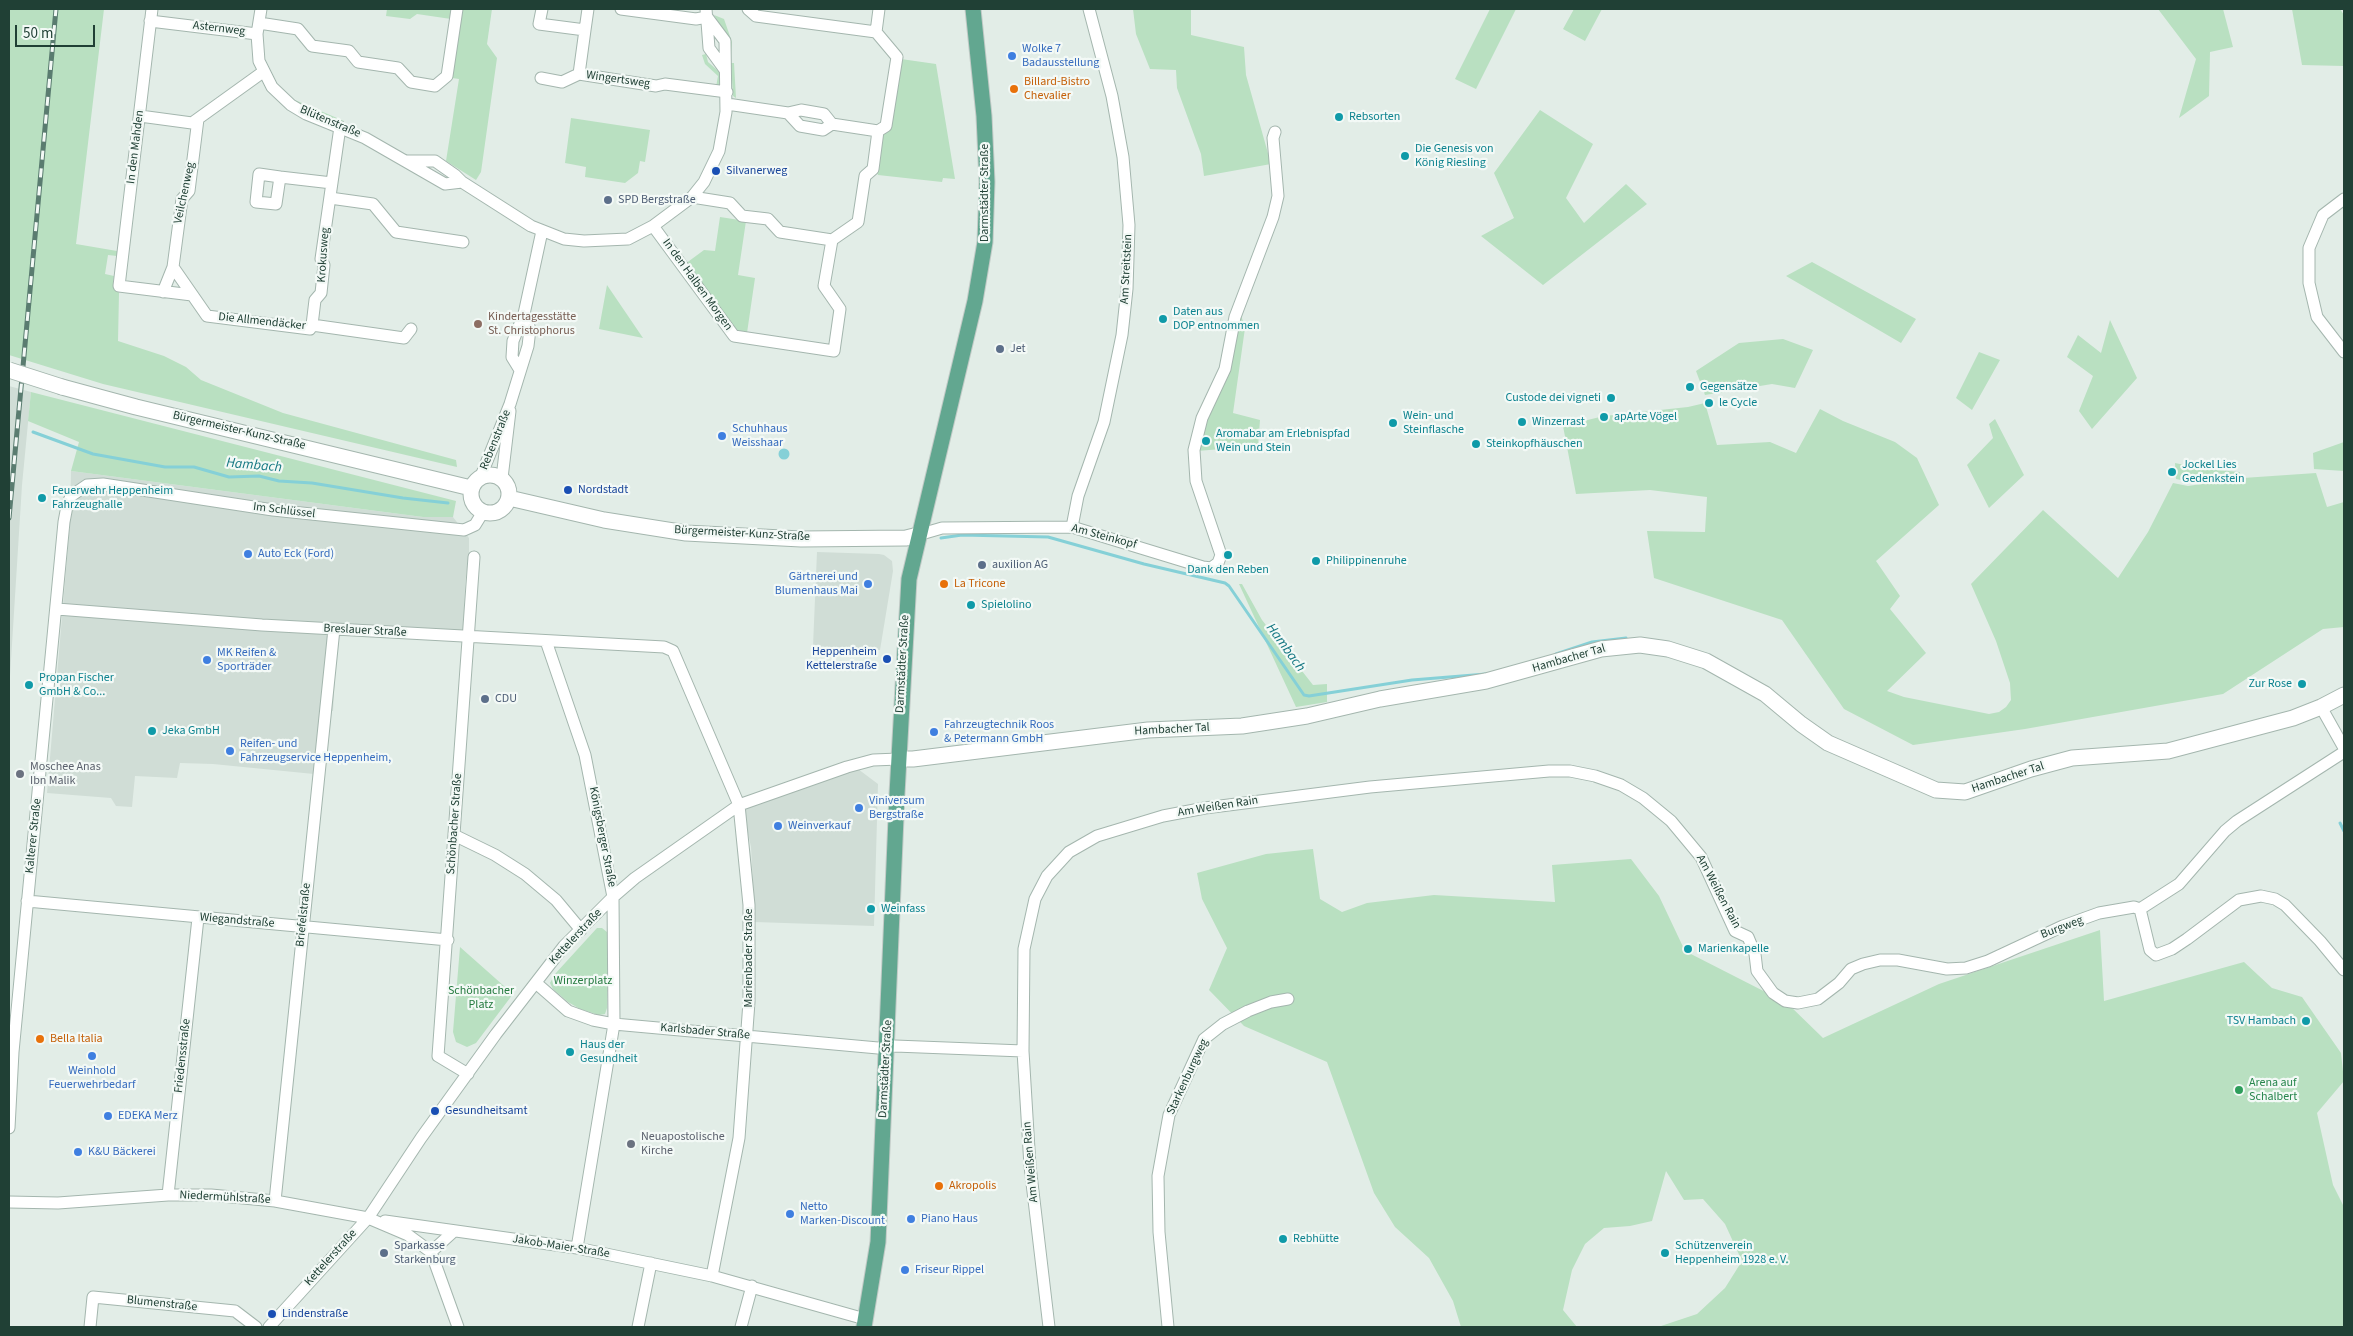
<!DOCTYPE html>
<html>
<head>
<meta charset="utf-8">
<style>
  body { margin:0 }
  #map { position:relative; width:2353px; height:1336px; overflow:hidden; background:#e2ede7; font-family:"Source Sans 3",sans-serif }
  canvas { display:block }
  .frame { position:absolute; inset:0; border:10px solid #204035; pointer-events:none }
  .scale { position:absolute; left:15px; top:25px; width:80px; height:22px; box-sizing:border-box; border:2px solid #204035; border-top:0; padding-left:6px; font-size:15px; line-height:18px; white-space:nowrap; color:#204035; -webkit-text-stroke:4px #f3f9f6; paint-order:stroke }
</style>
</head>
<body>
<div id="map">
<canvas width="2353" height="1336"></canvas>
<div class="frame"></div>
<div class="scale">50 m</div>
</div>
<script>
const context = document.querySelector('canvas').getContext('2d');
context.lineJoin = 'round';
function fill(path, color) { context.fillStyle = color; context.fill(path, 'evenodd'); }
const toPath = rows => new Path2D(rows.map(r => 'M' + r).join(''));
function trace(path, color, width, dash) { context.strokeStyle = color; context.lineWidth = width; context.lineCap = dash ? 'butt' : 'round'; context.setLineDash(dash || []); context.stroke(path); }
function label(font, color, halo, rows, align = 'center') {
  context.font = font + ' "Source Sans 3",sans-serif'; context.lineWidth = 4.5; context.setLineDash([]); context.textBaseline = 'middle'; context.strokeStyle = halo; context.fillStyle = color; for (const [text, x, y, turn = 0] of rows) {
    context.save(); context.translate(x, y); context.rotate((+turn || 0) * Math.PI / 180); context.textAlign = isNaN(turn) ? turn : align; if (halo) context.strokeText(text, 0, 0); context.fillText(text, 0, 0); context.restore();
  }
}
fill(toPath([
  [9,386,31,392,22,485,9,692],
  [71,471,423,517,453,517,469,538,469,552,465,585,464,632,338,625,333,711,322,709,314,774,213,764,180,763,177,778,135,776,132,807,116,806,111,798,47,793,70,523],
  [817,552,879,554,884,555,892,561,893,571,880,650,813,646],
  [858,769,878,784,874,926,755,922,751,847,742,806]
]), '#d0ddd6');
fill(toPath([
  [9,9,104,9,76,244,117,251,117,256,108,255,105,274,114,276,113,285,119,293,118,341,164,356,186,367,201,380,283,413,456,460,457,467,103,384,9,355],
  [387,9,453,9,451,19,417,14,410,19,386,16],
  [460,9,492,9,487,44,497,58,481,172,476,180,446,161,459,79,452,78],
  [1133,9,1191,9,1191,35,1244,47,1246,75,1271,164,1204,176,1201,154,1177,88,1176,70,1150,69,1136,34],
  [1490,9,1516,9,1476,89,1455,79],
  [1574,9,1602,9,1585,41,1563,29],
  [2158,9,2223,9,2233,47,2210,52,2209,96,2179,118,2196,59],
  [2292,9,2340,9,2344,15,2344,66,2302,65],
  [714,15,724,19,732,42,731,54,725,34],
  [706,54,708,62,723,75,722,88,716,87,718,76,705,64,702,55],
  [901,59,936,64,955,179,943,178,942,182,878,175,877,173,883,135,890,129],
  [731,63,734,63,736,98,733,96],
  [295,100,344,121,343,122,295,102],
  [1540,110,1593,144,1566,198,1584,223,1626,184,1647,204,1543,285,1481,236,1514,218,1494,173],
  [571,118,650,130,645,162,640,161,638,173,625,183,585,177,586,167,565,163],
  [720,217,746,221,738,275,755,278,747,333,735,332,685,264,704,250,715,251],
  [1812,262,1916,319,1901,343,1786,276],
  [607,285,643,338,599,329],
  [1240,312,1245,328,1233,413,1260,420,1258,446,1197,451],
  [2110,320,2137,378,2092,429,2079,411,2093,376,2067,357,2078,335,2101,353],
  [1783,339,1813,350,1795,388,1772,384,1705,395,1696,371,1739,343],
  [1979,352,2000,360,1972,410,1956,398],
  [31,392,456,501,453,517,423,517,71,471,79,442,28,421],
  [1705,403,1717,445,1770,442,1796,453,1820,409,1843,421,1895,442,1917,458,1939,505,1876,561,1900,596,1890,609,1926,653,1887,691,1904,697,1989,714,1999,712,2006,707,2011,700,2010,683,1996,641,1971,584,2043,510,2118,578,2148,532,2173,483,2188,486,2243,478,2316,473,2327,507,2344,502,2344,627,2323,629,2223,694,2025,729,1913,745,1844,709,1782,620,1654,578,1647,531,1705,532,1707,497,1650,490,1576,494,1563,426,1604,416,1688,407],
  [1995,419,2024,475,1989,508,1967,465,1993,438,1989,424],
  [2344,442,2344,471,2314,469,2313,453],
  [2175,463,2204,469,2240,472,2239,476,2196,483,2176,479],
  [1239,584,1242,584,1262,620,1313,685,1327,684,1327,702,1296,707],
  [1313,849,1320,899,1342,912,1367,903,1434,895,1555,902,1552,865,1631,859,1659,896,1685,951,1787,1003,1823,1038,1939,984,2100,930,2104,1001,2244,962,2272,988,2302,997,2341,1053,2344,1081,2317,1113,2333,1185,2344,1207,2344,1327,1658,1327,1697,1314,1725,1288,1742,1261,1725,1224,1703,1199,1684,1200,1666,1171,1652,1221,1630,1226,1604,1228,1585,1244,1572,1270,1563,1310,1577,1327,1461,1327,1453,1301,1429,1258,1395,1227,1374,1193,1327,1062,1244,1026,1209,990,1227,948,1202,899,1197,873,1266,854],
  [597,928,602,928,607,932,608,949,607,1008,605,1014,599,1015,580,1009,568,1002,553,989,550,983,555,974],
  [460,947,513,994,476,1043,467,1047,456,1042,453,1032]
]), '#b9e0c1');
fill(toPath([
  '778.5 454a5.5 5.5 0 1 1 11 0a5.5 5.5 0 1 1-11 0Z'
]), '#85d0d7');
trace(toPath([
  [33,432,93,454,165,467,194,467,229,477,259,476,279,481,312,483,403,498,448,503],
  [941,538,962,535,1048,537,1144,564,1225,583,1229,586,1304,695,1309,696,1412,680,1486,674],
  [1556,654,1592,642,1626,638],
  [2340,823,2344,831]
]), '#85d0d7', 3);
const minor = toPath([
  [152,9,119,286,192,295],
  [261,9,257,34,259,61,272,87,291,105,306,114,365,138,445,184,462,182],
  [542,9,539,24,585,30,588,9],
  [621,9,696,19,707,17],
  [706,9,709,48,725,70],
  [748,9,756,16,876,32],
  [150,21,257,34],
  [259,23,298,29,312,46,349,51,358,62,398,68,411,82,435,86,447,76,457,9],
  [579,74,585,30],
  [541,78,562,82,579,74,656,86,665,84,727,92],
  [727,104,788,113,801,110,824,114,832,124,878,131],
  [788,113,800,126,823,130,832,124],
  [140,116,192,123,263,72],
  [198,119,189,191,182,199,173,267,207,316,310,329,312,325,404,338,411,329],
  [407,161,435,161,455,175,462,182,531,226,564,239,584,241,628,239,653,226,692,197,704,182,719,151,726,112,725,41,707,17],
  [280,177,276,204,256,202,259,174,280,177,332,183],
  [692,197,730,203,742,216,768,219,780,232,832,240],
  [330,198,373,204,396,232,463,242],
  [2344,199,2323,215,2309,248,2309,283,2317,317,2344,352],
  [653,226,734,336,834,351,840,309,824,286,832,240,858,222,865,176,873,169,878,131,886,126,897,57,876,32,879,9],
  [163,292,173,267],
  [312,325,315,300,321,293,324,265,321,259,340,127],
  [520,370,512,357,513,341,524,314,542,231],
  [481,476,510,404,528,346,530,329,524,314],
  [502,478,510,411],
  [1072,527,1078,496,1104,422,1122,335,1127,289,1129,225,1123,157,1112,96,1089,9],
  [918,535,942,528,1072,527,1203,567,1211,568,1218,563,1221,555,1196,481,1194,450,1202,418,1225,369,1235,317,1273,217,1278,196,1273,138,1275,132],
  [57,609,262,625,664,647,673,651,739,805,749,905,749,1002,739,1138,712,1276],
  [546,641,585,755,613,897,614,1024,577,1248],
  [2321,707,2344,748],
  [454,835,495,855,525,874,556,900,581,930],
  [27,901,448,940],
  [2140,909,2150,950,2156,955,2172,949,2187,939,2239,900,2261,896,2275,899,2285,905,2320,941,2344,970],
  [536,983,568,1011,593,1020,614,1024,878,1048,895,1046,1023,1051],
  [468,1074,438,1056,474,557],
  [9,1128,13,1052,64,522,67,506,71,496,87,485,103,484,273,510,464,530,475,525,483,512],
  [168,1195,198,918],
  [275,1201,334,629],
  [9,1202,58,1203,168,1195,211,1195,275,1201,368,1218,408,1235,431,1252,458,1327],
  [385,1221,577,1248,712,1276,865,1319],
  [431,1252,453,1232],
  [90,1327,93,1297,235,1311,256,1327],
  [269,1327,368,1218,421,1138,496,1034,564,946,613,897,635,878,739,805,847,767,873,760,899,759],
  [638,1327,651,1263],
  [741,1327,752,1286],
  [1049,1327,1030,1166,1023,1051,1024,949,1035,899,1047,876,1069,852,1097,836,1163,816,1205,808,1370,787,1549,771,1570,771,1595,776,1621,785,1643,798,1671,821,1701,857,1735,931,1748,937,1755,954,1757,971,1773,993,1785,1001,1798,1003,1818,999,1839,983,1851,969,1863,964,1880,960,1898,960,1947,969,1966,968,1988,961,2063,926,2099,913,2134,907,2140,909,2179,884,2225,831,2237,821,2344,752],
  [1168,1327,1159,1232,1158,1176,1169,1115,1204,1039,1223,1024,1248,1011,1271,1002,1288,999]
]);
const tertiary = toPath([
  [62,387,136,407,471,488],
  '471 494a19 19 0 1 1 38 0a19 19 0 1 1-38 0Z',
  [509,498,604,520,686,533,801,539,906,538,918,535],
  [899,759,913,759,1148,730,1242,726,1307,716,1380,699,1486,681,1601,649,1640,645,1668,649,1706,661,1765,694,1801,724,1828,743,1936,790,1965,792,2031,769,2072,758,2168,751,2293,718,2321,707,2344,695]
]);
const primary = toPath([
  [864,1327,878,1242,897,794,909,579,975,301,985,242,987,182,984,116,973,9]
]);
trace(minor, '#a4b6ae', 13);
trace(tertiary, '#a4b6ae', 17);
trace(primary, '#c1cac6', 17);
trace(minor, '#fff', 11);
trace(tertiary, '#fff', 15);
trace(primary, '#62a790', 15);
const rail = toPath([
  [9,518,56,9]
]);
trace(rail, '#5a7c70', 5);
trace(rail, '#f3f9f6', 3, [9]);
const tertiaryBridge = toPath([
  [9,370,62,387]
]);
trace(tertiaryBridge, '#a4b6ae', 17, []);
trace(tertiaryBridge, '#fff', 15);
for (const [x, y, r, color] of [
  [1012,56,5,"#3f7fe0"],
  [1014,89,5,"#e8710a"],
  [1339,117,5,"#0f9aa8"],
  [1405,156,5,"#0f9aa8"],
  [716,171,5,"#1a4fb4"],
  [608,200,5,"#5c6f8a"],
  [1163,319,5,"#0f9aa8"],
  [478,324,5,"#8d6e63"],
  [1000,349,5,"#5c6f8a"],
  [1690,387,5,"#0f9aa8"],
  [1611,398,5,"#0f9aa8"],
  [1709,403,5,"#0f9aa8"],
  [1604,417,5,"#0f9aa8"],
  [1522,422,5,"#0f9aa8"],
  [1393,423,5,"#0f9aa8"],
  [722,436,5,"#3f7fe0"],
  [1206,441,5,"#0f9aa8"],
  [1476,444,5,"#0f9aa8"],
  [2172,472,5,"#0f9aa8"],
  [568,490,5,"#1a4fb4"],
  [42,498,5,"#0f9aa8"],
  [248,554,5,"#3f7fe0"],
  [1228,555,5,"#0f9aa8"],
  [1316,561,5,"#0f9aa8"],
  [982,565,5,"#5c6f8a"],
  [868,584,5,"#3f7fe0"],
  [944,584,5,"#e8710a"],
  [971,605,5,"#0f9aa8"],
  [887,659,5,"#1a4fb4"],
  [207,660,5,"#3f7fe0"],
  [2302,684,5,"#0f9aa8"],
  [29,685,5,"#0f9aa8"],
  [485,699,5,"#5c6f8a"],
  [152,731,5,"#0f9aa8"],
  [934,732,5,"#3f7fe0"],
  [230,751,5,"#3f7fe0"],
  [20,774,5,"#6b7280"],
  [859,808,5,"#3f7fe0"],
  [778,826,5,"#3f7fe0"],
  [871,909,5,"#0f9aa8"],
  [1688,949,5,"#0f9aa8"],
  [2306,1021,5,"#0f9aa8"],
  [40,1039,5,"#e8710a"],
  [570,1052,5,"#0f9aa8"],
  [92,1056,5,"#3f7fe0"],
  [2239,1090,5,"#2e9e5b"],
  [435,1111,5,"#1a4fb4"],
  [108,1116,5,"#3f7fe0"],
  [631,1144,5,"#6b7280"],
  [78,1152,5,"#3f7fe0"],
  [939,1186,5,"#e8710a"],
  [790,1214,5,"#3f7fe0"],
  [911,1219,5,"#3f7fe0"],
  [1283,1239,5,"#0f9aa8"],
  [384,1253,5,"#5c6f8a"],
  [1665,1253,5,"#0f9aa8"],
  [905,1270,5,"#3f7fe0"],
  [272,1314,5,"#1a4fb4"]
]) { const dot = new Path2D(); dot.arc(x, y, r, 0, 2 * Math.PI); context.fillStyle = color; context.fill(dot); trace(dot, '#f3f9f6', 2); }
label('12px', '#204035', '#f3f9f6', [
  ["Asternweg",219,29,7],
  ["Wingertsweg",618,80,8],
  ["Blütenstraße",330,122,23],
  ["In den Mahden",136,147,-83],
  ["Veilchenweg",185,193,-78],
  ["Darmstädter Straße",985,193,-90],
  ["Krokusweg",324,255,-86],
  ["Am Streitstein",1127,269,-87],
  ["In den Halben Morgen",697,285,54],
  ["Die Allmendäcker",262,322,6],
  ["Bürgermeister-Kunz-Straße",239,431,13],
  ["Rebenstraße",496,440,-68],
  ["Im Schlüssel",284,511,7],
  ["Bürgermeister-Kunz-Straße",742,534,3],
  ["Am Steinkopf",1104,537,15],
  ["Breslauer Straße",365,631,3],
  ["Hambacher Tal",1569,659,-16],
  ["Darmstädter Straße",903,664,-87],
  ["Hambacher Tal",1172,730,-3],
  ["Hambacher Tal",2008,778,-18],
  ["Am Weißen Rain",1218,807,-9],
  ["Schönbacher Straße",455,824,-86],
  ["Kalterer Straße",34,836,-84],
  ["Königsberger Straße",602,837,79],
  ["Am Weißen Rain",1718,892,62],
  ["Briefelstraße",304,915,-84],
  ["Wiegandstraße",237,921,5],
  ["Burgweg",2062,928,-21],
  ["Kettelerstraße",576,937,-47],
  ["Marienbader Straße",749,958,-90],
  ["Karlsbader Straße",705,1032,5],
  ["Friedensstraße",183,1056,-84],
  ["Darmstädter Straße",886,1069,-87],
  ["Starkenburgweg",1188,1077,-65],
  ["Am Weißen Rain",1031,1162,-95],
  ["Niedermühlstraße",225,1198,3],
  ["Jakob-Maier-Straße",561,1247,9],
  ["Kettelerstraße",331,1258,-48],
  ["Blumenstraße",162,1304,6]
]);
label('12px', '#366cbe', '#f3f9f6', [
  ["Wolke 7",1022,49],
  ["Badausstellung",1022,63],
  ["Schuhhaus",732,429],
  ["Weisshaar",732,443],
  ["Auto Eck (Ford)",258,554],
  ["Gärtnerei und",858,577,"right"],
  ["Blumenhaus Mai",858,591,"right"],
  ["MK Reifen &",217,653],
  ["Sporträder",217,667],
  ["Fahrzeugtechnik Roos",944,725],
  ["& Petermann GmbH",944,739],
  ["Reifen- und",240,744],
  ["Fahrzeugservice Heppenheim,",240,758],
  ["Viniversum",869,801],
  ["Bergstraße",869,815],
  ["Weinverkauf",788,826],
  ["Weinhold",92,1071,"center"],
  ["Feuerwehrbedarf",92,1085,"center"],
  ["EDEKA Merz",118,1116],
  ["K&U Bäckerei",88,1152],
  ["Netto",800,1207],
  ["Marken-Discount",800,1221],
  ["Piano Haus",921,1219],
  ["Friseur Rippel",915,1270]
], 'left');
label('12px', '#c56008', '#f3f9f6', [
  ["Billard-Bistro",1024,82],
  ["Chevalier",1024,96],
  ["La Tricone",954,584],
  ["Bella Italia",50,1039],
  ["Akropolis",949,1186]
], 'left');
label('12px', '#0d838f', '#f3f9f6', [
  ["Rebsorten",1349,117],
  ["Die Genesis von",1415,149],
  ["König Riesling",1415,163],
  ["Daten aus",1173,312],
  ["DOP entnommen",1173,326],
  ["Gegensätze",1700,387],
  ["Custode dei vigneti",1601,398,"right"],
  ["le Cycle",1719,403],
  ["Wein- und",1403,416],
  ["Steinflasche",1403,430],
  ["apArte Vögel",1614,417],
  ["Winzerrast",1532,422],
  ["Aromabar am Erlebnispfad",1216,434],
  ["Wein und Stein",1216,448],
  ["Steinkopfhäuschen",1486,444],
  ["Jockel Lies",2182,465],
  ["Gedenkstein",2182,479],
  ["Feuerwehr Heppenheim",52,491],
  ["Fahrzeughalle",52,505],
  ["Philippinenruhe",1326,561],
  ["Dank den Reben",1228,570,"center"],
  ["Spielolino",981,605],
  ["Propan Fischer",39,678],
  ["GmbH & Co...",39,692],
  ["Zur Rose",2292,684,"right"],
  ["Jeka GmbH",162,731],
  ["Weinfass",881,909],
  ["Marienkapelle",1698,949],
  ["TSV Hambach",2296,1021,"right"],
  ["Haus der",580,1045],
  ["Gesundheit",580,1059],
  ["Rebhütte",1293,1239],
  ["Schützenverein",1675,1246],
  ["Heppenheim 1928 e. V.",1675,1260]
], 'left');
label('12px', '#164399', '#f3f9f6', [
  ["Silvanerweg",726,171],
  ["Nordstadt",578,490],
  ["Heppenheim",877,652,"right"],
  ["Kettelerstraße",877,666,"right"],
  ["Gesundheitsamt",445,1111],
  ["Lindenstraße",282,1314]
], 'left');
label('12px', '#4e5e75', '#f3f9f6', [
  ["SPD Bergstraße",618,200],
  ["Jet",1010,349],
  ["auxilion AG",992,565],
  ["CDU",495,699],
  ["Sparkasse",394,1246],
  ["Starkenburg",394,1260]
], 'left');
label('12px', '#785e54', '#f3f9f6', [
  ["Kindertagesstätte",488,317],
  ["St. Christophorus",488,331]
], 'left');
label('12px', '#5b616d', '#f3f9f6', [
  ["Moschee Anas",30,767],
  ["Ibn Malik",30,781],
  ["Neuapostolische",641,1137],
  ["Kirche",641,1151]
], 'left');
label('12px', '#267b41', '#f3f9f6', [
  ["Winzerplatz",583,981],
  ["Schönbacher",481,991],
  ["Platz",481,1005]
]);
label('12px', '#27864d', '#f3f9f6', [
  ["Arena auf",2249,1083],
  ["Schalbert",2249,1097]
], 'left');
label('italic 14px', '#147782', '#f3f9f6', [
  ["Hambach",254,466,5],
  ["Hambach",1285,648,54]
]);
</script>
</body>
</html>
